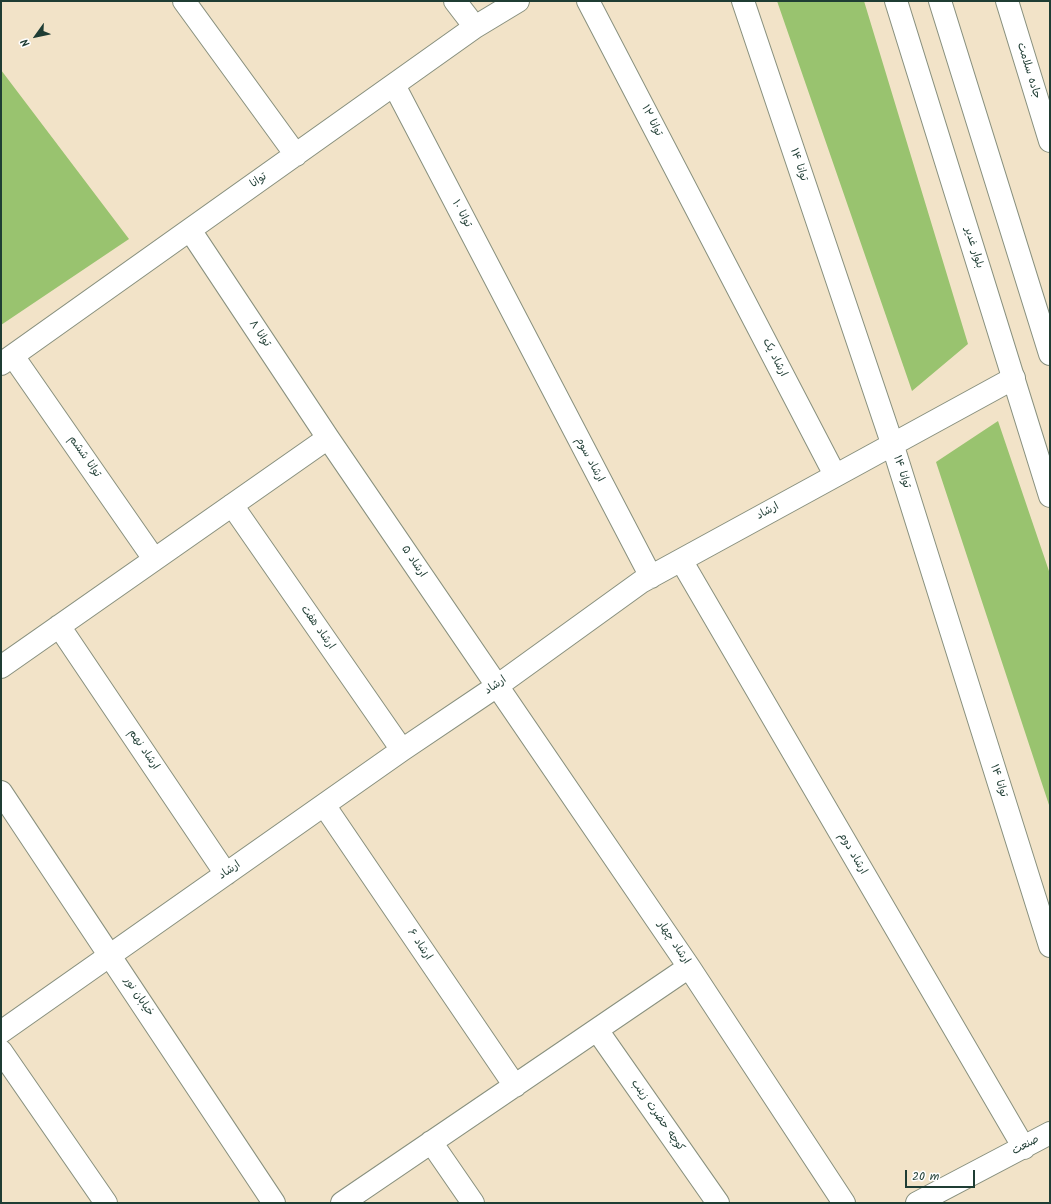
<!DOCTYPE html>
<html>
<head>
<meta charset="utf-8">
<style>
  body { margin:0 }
  #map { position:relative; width:1051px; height:1204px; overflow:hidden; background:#f2e3c8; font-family:Kalam,sans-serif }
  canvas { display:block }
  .frame { position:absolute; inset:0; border:2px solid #1f3d34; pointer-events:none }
  .north { position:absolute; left:16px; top:16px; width:40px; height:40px; -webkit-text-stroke:3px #fff; paint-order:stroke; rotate:237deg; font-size:11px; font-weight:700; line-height:16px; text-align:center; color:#1f3d34 }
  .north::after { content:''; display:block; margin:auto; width:14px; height:18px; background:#1f3d34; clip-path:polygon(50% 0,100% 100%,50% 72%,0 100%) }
  .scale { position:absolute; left:905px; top:1170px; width:70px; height:18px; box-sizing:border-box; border:2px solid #1f3d34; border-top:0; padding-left:5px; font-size:12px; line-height:14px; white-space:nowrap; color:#1f3d34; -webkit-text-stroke:3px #fff; paint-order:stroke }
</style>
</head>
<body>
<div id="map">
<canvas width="1051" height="1204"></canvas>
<div class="frame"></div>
<div class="north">N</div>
<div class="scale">20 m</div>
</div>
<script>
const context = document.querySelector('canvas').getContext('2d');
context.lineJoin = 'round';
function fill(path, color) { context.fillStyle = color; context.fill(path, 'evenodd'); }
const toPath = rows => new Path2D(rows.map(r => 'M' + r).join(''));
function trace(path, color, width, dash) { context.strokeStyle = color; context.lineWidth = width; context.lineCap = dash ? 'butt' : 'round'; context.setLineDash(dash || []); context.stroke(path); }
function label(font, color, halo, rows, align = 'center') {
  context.font = font + ' Kalam,"Playpen Sans Arabic",sans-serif'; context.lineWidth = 3; context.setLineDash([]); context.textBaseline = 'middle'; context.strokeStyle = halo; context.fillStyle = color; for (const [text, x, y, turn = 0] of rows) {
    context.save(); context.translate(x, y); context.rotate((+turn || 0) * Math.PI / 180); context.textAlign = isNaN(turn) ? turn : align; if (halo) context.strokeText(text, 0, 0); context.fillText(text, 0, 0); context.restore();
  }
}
fill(toPath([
  [777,1,864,1,968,344,912,391],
  [1,70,129,239,1,325],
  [998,421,1050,574,1050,808,936,462]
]), '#99c36f');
const street = toPath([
  [184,1,296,155],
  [455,1,475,27],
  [588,1,835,475],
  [743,1,892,443,1050,946],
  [1007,1,1050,141],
  [394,85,651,577],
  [190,230,328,438,689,967,844,1203],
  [13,356,154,559],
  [1,364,475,27,518,1],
  [232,505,402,750],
  [681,560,1024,1148],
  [59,626,226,874],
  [1,667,328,438],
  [324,805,515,1086],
  [597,1030,718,1203],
  [1,1032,402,750,497,686,641,582,1014,378],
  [1,1051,106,1203],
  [431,1142,473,1203],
  [342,1203,689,967],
  [917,1203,1050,1133]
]);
const secondary = toPath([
  [896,1,1050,496],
  [940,1,1050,354],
  [1,792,274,1203]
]);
trace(street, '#88907e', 24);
trace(secondary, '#88907e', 24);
trace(street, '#fff', 22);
trace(secondary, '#fff', 22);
label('11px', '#1f3d34', '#fff', [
  ["جاده سلامت",1028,71,73],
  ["توانا ۱۲",651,121,63],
  ["توانا ۱۴",798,165,71],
  ["توانا",259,181,-35],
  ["توانا ۱۰",461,214,62],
  ["بلوار غدیر",973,248,73],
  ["توانا ۸",259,334,56],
  ["ارشاد یک",774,358,63],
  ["توانا ششم",84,457,55],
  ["ارشاد سوم",589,460,62],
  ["توانا ۱۴",901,472,72],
  ["ارشاد",768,512,-29],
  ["ارشاد ۵",413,562,56],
  ["ارشاد هفت",317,628,55],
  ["ارشاد",496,686,-35],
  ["ارشاد نهم",143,750,56],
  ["توانا ۱۴",998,781,72],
  ["ارشاد دوم",852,854,60],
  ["ارشاد",230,871,-35],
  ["ارشاد چهار",673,943,56],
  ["ارشاد ۶",419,945,56],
  ["خیابان نور",138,997,56],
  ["کوچه حضرت زینب",657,1116,55],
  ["صنعت",1026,1146,-29]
]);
</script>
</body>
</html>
